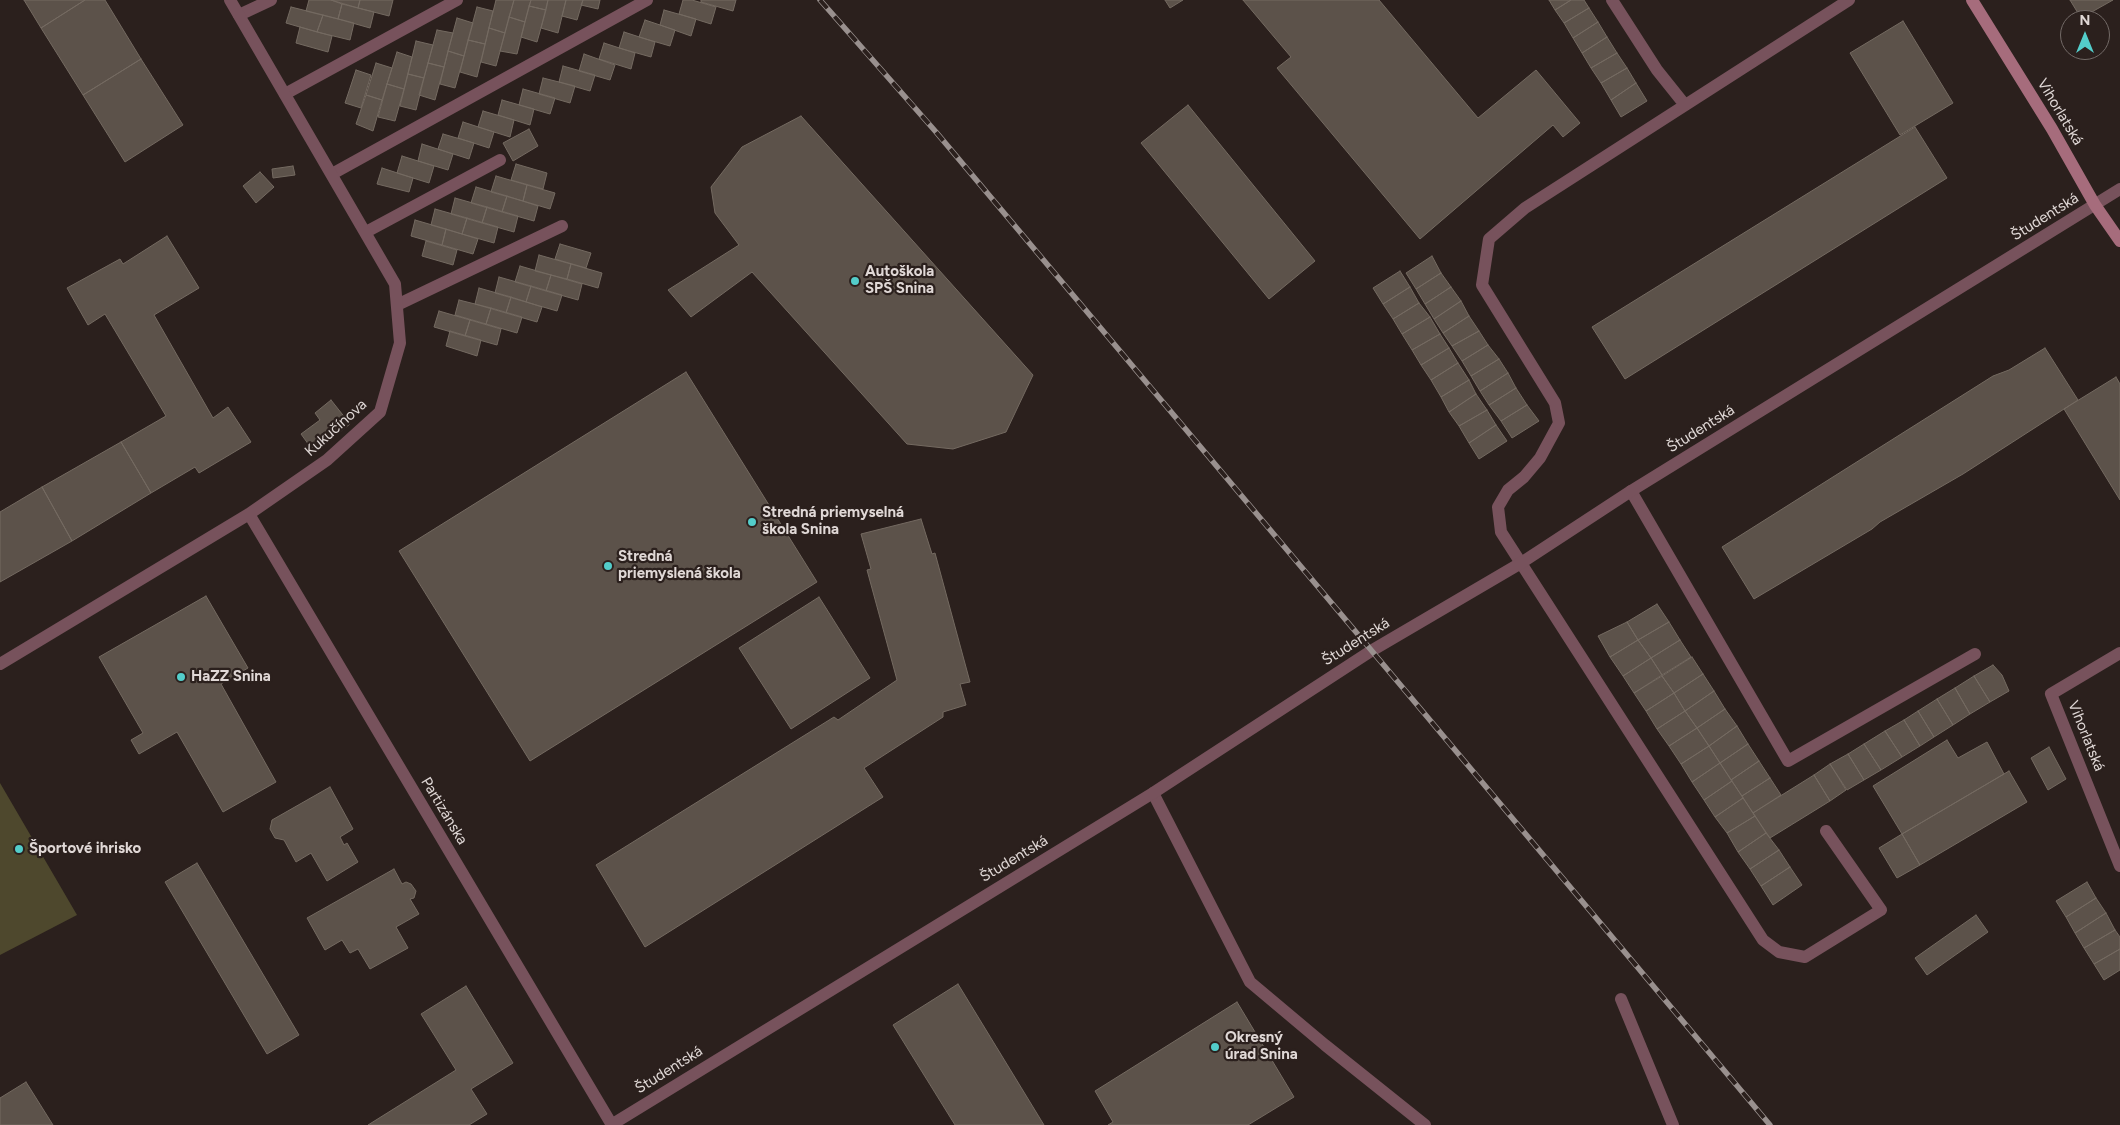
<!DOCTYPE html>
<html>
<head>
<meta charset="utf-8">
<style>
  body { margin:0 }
  #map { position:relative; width:2120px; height:1125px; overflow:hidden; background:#2b201d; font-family:Figtree,sans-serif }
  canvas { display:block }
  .north { position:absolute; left:2060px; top:10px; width:50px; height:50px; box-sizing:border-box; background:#2b201d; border:1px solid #736a67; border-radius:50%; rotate:0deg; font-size:14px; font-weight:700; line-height:20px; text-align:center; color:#e0d8d6 }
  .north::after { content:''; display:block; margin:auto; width:18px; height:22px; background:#53cdca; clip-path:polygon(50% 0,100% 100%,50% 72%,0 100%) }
</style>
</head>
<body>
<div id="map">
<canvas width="2120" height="1125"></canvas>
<div class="north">N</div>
</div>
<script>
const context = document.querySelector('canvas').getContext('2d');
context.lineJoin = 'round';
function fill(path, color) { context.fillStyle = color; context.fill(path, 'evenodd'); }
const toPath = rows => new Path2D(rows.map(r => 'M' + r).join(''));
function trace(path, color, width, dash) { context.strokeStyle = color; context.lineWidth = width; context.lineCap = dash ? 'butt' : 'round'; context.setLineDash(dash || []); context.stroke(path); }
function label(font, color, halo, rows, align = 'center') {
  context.font = font + ' Figtree,sans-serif'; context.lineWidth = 4.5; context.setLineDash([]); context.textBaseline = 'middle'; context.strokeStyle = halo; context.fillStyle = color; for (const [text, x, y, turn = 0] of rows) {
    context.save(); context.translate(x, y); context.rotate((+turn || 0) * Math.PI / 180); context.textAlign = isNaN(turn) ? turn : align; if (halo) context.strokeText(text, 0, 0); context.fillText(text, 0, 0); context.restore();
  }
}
fill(toPath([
  [0,783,77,915,0,955]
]), '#4e482d');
const building = toPath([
  [24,0,85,0,41,28,24,0],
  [85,0,105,0,141,59,83,95,41,28,85,0],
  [309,0,331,0,342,4,338,19,306,11,309,0],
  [331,0,360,0,358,8,331,0],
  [360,0,393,0,389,16,358,8,360,0],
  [496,0,514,0,505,33,489,28,496,0],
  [514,0,531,0,525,22,509,17,514,0],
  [531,0,548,0,546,10,529,6,531,0],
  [548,0,566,0,558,33,541,28,548,0],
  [566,0,583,0,577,20,562,16,566,0],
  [583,0,600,0,598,9,581,5,583,0],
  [683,0,692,0,716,7,711,24,679,14,683,0],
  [701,0,736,0,733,11,701,2,701,0],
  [1165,0,1183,0,1170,8,1165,0],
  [1243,0,1379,0,1478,118,1536,70,1580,123,1563,137,1553,125,1420,239,1277,68,1291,57,1243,0],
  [1549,0,1571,0,1555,10,1549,0],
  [1571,0,1584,0,1589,8,1564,23,1555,10,1571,0],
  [2070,0,2113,0,2081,18,2070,0],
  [342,4,374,12,370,28,338,19,342,4],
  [529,6,546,10,537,42,521,37,529,6],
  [291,7,323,15,317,32,286,23,291,7],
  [477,7,493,11,485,44,468,40,477,7],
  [1589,8,1598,22,1573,38,1564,23,1589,8],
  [664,10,696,19,691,36,660,25,664,10],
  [323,15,354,23,350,40,317,32,323,15],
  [509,17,525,22,517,54,500,51,509,17],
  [457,18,473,23,464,56,448,51,457,18],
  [645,20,675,30,670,46,639,37,645,20],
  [1903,21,1953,103,1900,135,1850,53,1903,21],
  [1598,22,1607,37,1582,53,1573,38,1598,22],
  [300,27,332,36,328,52,296,43,300,27],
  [489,28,505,33,496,66,481,62,489,28],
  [437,30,453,33,444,67,428,63,437,30],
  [624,32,655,42,651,57,619,48,624,32],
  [1607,37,1617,53,1591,68,1582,53,1607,37],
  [468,40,485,44,477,77,460,72,468,40],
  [416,41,433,45,424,78,408,74,416,41],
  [604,43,635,53,631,69,599,59,604,43],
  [448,51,464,56,455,88,440,84,448,51],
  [397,52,412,57,404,89,387,84,397,52],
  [1617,53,1627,68,1601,83,1591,68,1617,53],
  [584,54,615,65,610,80,579,71,584,54],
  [141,59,183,125,125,162,83,95,141,59],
  [376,63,392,68,382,100,366,95,376,63],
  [428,63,444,67,435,100,419,95,428,63],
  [563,66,595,75,590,91,559,82,563,66],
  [1627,68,1636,83,1611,100,1601,83,1627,68],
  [356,70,371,75,361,108,345,103,356,70],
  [408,74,424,78,416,110,400,106,408,74],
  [543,78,575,86,570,103,539,94,543,78],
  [1636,83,1647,101,1621,117,1611,100,1636,83],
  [387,84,404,89,395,121,378,117,387,84],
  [523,89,555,98,550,114,519,105,523,89],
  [366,95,382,100,373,131,356,124,366,95],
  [502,100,534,109,530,125,498,115,502,100],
  [1188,105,1315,261,1269,299,1141,143,1188,105],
  [483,111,514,120,510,137,478,127,483,111],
  [801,116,1033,375,1006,432,953,449,907,444,752,272,691,317,668,290,739,245,715,213,711,187,742,147,801,116],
  [463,122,494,132,489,148,458,138,463,122],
  [1915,127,1947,178,1625,379,1592,327,1915,127],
  [529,129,538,146,513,161,503,143,529,129],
  [443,134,474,143,469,159,438,149,443,134],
  [422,144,453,154,448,170,418,161,422,144],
  [402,156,434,166,429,183,397,173,402,156],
  [516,164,547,173,543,189,511,180,516,164],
  [293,166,295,175,273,178,272,169,293,166],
  [382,168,413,178,409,192,377,184,382,168],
  [260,172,274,187,256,203,243,186,260,172],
  [496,176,527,185,523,201,491,192,496,176],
  [527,185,555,193,550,209,523,201,527,185],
  [476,187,507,196,502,212,471,203,476,187],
  [507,196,538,206,534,221,502,212,507,196],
  [455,198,487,207,482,223,451,214,455,198],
  [487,207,518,216,514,232,482,223,487,207],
  [435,209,467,218,462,234,431,225,435,209],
  [467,218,498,227,494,243,462,234,467,218],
  [415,220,446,229,442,245,411,236,415,220],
  [446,229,478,239,473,254,442,245,446,229],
  [167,236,199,288,154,315,213,418,228,407,251,442,199,473,195,467,151,493,121,442,166,416,105,314,88,325,67,288,120,259,123,264,167,236],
  [426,241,457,250,453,265,422,256,426,241],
  [560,244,591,253,586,268,555,259,560,244],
  [539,255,571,264,567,279,535,271,539,255],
  [1432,256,1441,273,1416,289,1406,273,1432,256],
  [571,264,602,273,598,288,567,279,571,264],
  [520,266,551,275,546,291,515,282,520,266],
  [1400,271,1410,287,1383,304,1373,288,1400,271],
  [1441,273,1451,287,1425,304,1416,289,1441,273],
  [551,275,582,284,578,300,546,291,551,275],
  [499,277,531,286,526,302,495,293,499,277],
  [531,286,562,295,557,311,526,302,531,286],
  [1410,287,1419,303,1393,319,1383,304,1410,287],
  [1451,287,1461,301,1434,319,1425,304,1451,287],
  [479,288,511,297,506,313,475,304,479,288],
  [511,297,542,307,537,322,506,313,511,297],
  [459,300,491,308,486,324,455,315,459,300],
  [1461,301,1469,316,1443,333,1434,319,1461,301],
  [1419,303,1430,317,1402,334,1393,319,1419,303],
  [491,308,522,317,517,333,486,324,491,308],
  [439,311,470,320,465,336,434,327,439,311],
  [1469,316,1479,331,1452,346,1443,333,1469,316],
  [1430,317,1440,334,1412,350,1402,334,1430,317],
  [470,320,501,329,497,345,465,336,470,320],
  [450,331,481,340,477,356,446,346,450,331],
  [1479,331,1488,345,1462,361,1452,346,1479,331],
  [1440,334,1449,348,1421,365,1412,350,1440,334],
  [1488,345,1499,359,1471,376,1462,361,1488,345],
  [1449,348,1458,363,1431,380,1421,365,1449,348],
  [2045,348,2078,400,1963,474,1880,522,1872,529,1754,599,1722,547,1993,376,2009,370,2045,348],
  [1499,359,1508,373,1480,391,1471,376,1499,359],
  [1458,363,1469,380,1441,397,1431,380,1458,363],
  [686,372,817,582,530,761,399,551,686,372],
  [1508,373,1516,388,1489,405,1480,391,1508,373],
  [2116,377,2120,384,2120,500,2064,409,2116,377],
  [1469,380,1476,394,1449,412,1441,397,1469,380],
  [1516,388,1527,405,1501,421,1489,405,1516,388],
  [1476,394,1487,410,1459,426,1449,412,1476,394],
  [331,400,350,424,314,452,301,434,320,420,315,413,331,400],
  [1527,405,1539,421,1512,438,1501,421,1527,405],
  [1487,410,1496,425,1469,443,1459,426,1487,410],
  [1496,425,1507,441,1479,459,1469,443,1496,425],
  [121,442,151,493,72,541,42,487,121,442],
  [42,487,72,541,0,582,0,512,42,487],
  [921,519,932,554,935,553,970,682,960,684,966,705,943,712,943,717,864,768,883,797,645,947,596,865,834,717,838,720,897,680,867,570,871,569,861,534,921,519],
  [206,596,248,668,221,684,276,782,223,812,177,732,139,754,131,740,143,733,99,657,206,596],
  [819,597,870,678,791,729,739,648,819,597],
  [1657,604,1669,622,1638,640,1627,622,1657,604],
  [1627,622,1638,640,1610,657,1598,636,1627,622],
  [1669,622,1680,640,1651,658,1638,640,1669,622],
  [1638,640,1651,658,1623,676,1610,657,1638,640],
  [1680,640,1691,657,1662,675,1651,658,1680,640],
  [1692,657,1703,674,1674,693,1662,676,1692,657],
  [1651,658,1662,675,1634,693,1623,676,1651,658],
  [1993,665,2002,675,2009,691,1990,702,1974,676,1993,665],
  [1703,674,1714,691,1685,711,1674,693,1703,674],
  [1662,676,1674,693,1646,711,1634,693,1662,676],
  [1974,676,1990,702,1970,714,1955,688,1974,676],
  [1955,688,1970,714,1953,725,1937,699,1955,688],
  [1714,691,1725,709,1697,728,1685,711,1714,691],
  [1674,693,1685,711,1657,729,1646,711,1674,693],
  [1937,699,1953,725,1934,737,1918,711,1937,699],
  [1725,709,1737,726,1709,746,1697,728,1725,709],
  [1685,711,1697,728,1669,746,1657,729,1685,711],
  [1918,711,1934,737,1920,746,1904,720,1918,711],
  [1904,720,1920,746,1902,757,1885,731,1904,720],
  [1737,726,1748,744,1720,763,1709,746,1737,726],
  [1697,728,1709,746,1681,764,1669,746,1697,728],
  [1885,731,1902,757,1881,770,1864,744,1885,731],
  [1947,740,1958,758,1987,742,2004,774,1902,834,1873,786,1947,740],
  [1748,744,1759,761,1731,780,1720,763,1748,744],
  [1864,744,1881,770,1864,780,1848,754,1864,744],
  [1709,746,1720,763,1692,782,1681,764,1709,746],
  [2049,747,2066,779,2048,790,2031,758,2049,747],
  [1848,754,1864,780,1847,790,1830,764,1848,754],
  [1759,761,1770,778,1742,796,1731,780,1759,761],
  [1720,763,1732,781,1704,800,1692,782,1720,763],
  [1830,764,1846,790,1830,801,1814,775,1830,764],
  [2009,771,2027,802,1920,865,1902,834,2009,771],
  [1814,775,1830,801,1770,838,1753,813,1814,775],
  [1770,778,1781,795,1753,813,1742,796,1770,778],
  [1732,781,1743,798,1715,817,1704,800,1732,781],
  [330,787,353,829,340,837,344,845,347,843,358,862,327,881,311,853,296,862,284,840,275,838,270,829,272,820,330,787],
  [1743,798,1755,816,1727,833,1715,817,1743,798],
  [1755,816,1766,833,1738,852,1727,833,1755,816],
  [1766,833,1779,850,1750,869,1738,852,1766,833],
  [1902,834,1920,865,1897,878,1879,848,1902,834],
  [1779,850,1790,867,1761,886,1750,869,1779,850],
  [197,863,299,1035,267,1054,165,882,197,863],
  [1790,867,1802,885,1773,905,1761,886,1790,867],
  [394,869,402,884,406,882,411,884,416,891,414,898,410,899,419,914,396,927,408,948,370,969,358,949,350,953,342,940,325,950,307,918,394,869],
  [2087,882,2096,898,2066,917,2056,901,2087,882],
  [2096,898,2106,913,2075,933,2066,917,2096,898],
  [2106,913,2115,930,2084,948,2075,933,2106,913],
  [1976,915,1988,932,1927,975,1915,958,1976,915],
  [2115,930,2120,937,2120,949,2094,964,2084,948,2115,930],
  [2120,949,2120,970,2104,980,2094,964,2120,949],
  [958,984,1044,1125,955,1125,893,1025,958,984],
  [466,986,513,1063,471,1089,487,1114,469,1125,368,1125,456,1070,421,1014,466,986],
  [1237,1002,1294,1097,1248,1125,1108,1125,1113,1122,1095,1091,1237,1002],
  [26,1082,53,1125,0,1125,0,1098,26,1082]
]);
fill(building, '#5c524a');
trace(building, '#746a61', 1);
trace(toPath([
  [1612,0,1657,70,1685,105],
  [239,15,271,0],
  [285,94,457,0],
  [332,174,647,0],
  [366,232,500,160],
  [397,305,562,226],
  [1631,491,1788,761,1975,654],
  [2120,653,2051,694,2120,866],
  [1153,793,1250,982,1325,1045,1425,1125],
  [1826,831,1881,910,1805,957,1779,952,1763,940,1501,532,1498,507,1508,490,1524,477,1540,458,1559,423,1555,403,1482,285,1489,239,1525,208,1849,0],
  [1621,999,1673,1125]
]), '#77525c', 12);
trace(toPath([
  [249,514,612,1125],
  [0,664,249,514,327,460,380,412,400,343,395,284,230,0],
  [611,1125,1153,793,1371,651,1521,563,1631,491,2120,189]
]), '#77525c', 12);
trace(toPath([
  [1972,0,2052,129,2095,205,2120,241]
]), '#a66c7c', 12);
const rail = toPath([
  [820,0,936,132,1770,1125]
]);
trace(rail, '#99908e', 5.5);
trace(rail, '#2b201d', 4, [11]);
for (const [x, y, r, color] of [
  [855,281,5,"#53cdca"],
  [752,522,5,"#53cdca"],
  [608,566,5,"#53cdca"],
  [181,677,5,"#53cdca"],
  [19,849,5,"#53cdca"],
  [1215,1047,5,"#53cdca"]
]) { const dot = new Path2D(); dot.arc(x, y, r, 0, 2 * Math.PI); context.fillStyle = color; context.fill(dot); trace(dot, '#2b201d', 2); }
label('15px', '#e0d8d6', '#2b201d', [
  ["Vihorlatská",2060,112,59],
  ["Študentská",2045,217,-32],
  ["Kukučínova",336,428,-42],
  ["Študentská",1701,429,-32],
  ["Študentská",1356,642,-32],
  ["Vihorlatská",2086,736,68],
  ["Partizánska",444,811,59],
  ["Študentská",1014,859,-31],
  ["Študentská",669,1070,-32]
]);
label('bold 15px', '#e0d8d6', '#2b201d', [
  ["Autoškola",865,272],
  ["SPŠ Snina",865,289],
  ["Stredná priemyselná",762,513],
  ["škola Snina",762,530],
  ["Stredná",618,557],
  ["priemyslená škola",618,574],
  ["HaZZ Snina",191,677],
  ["Športové ihrisko",29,849],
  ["Okresný",1225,1038],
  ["úrad Snina",1225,1055]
], 'left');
</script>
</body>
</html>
